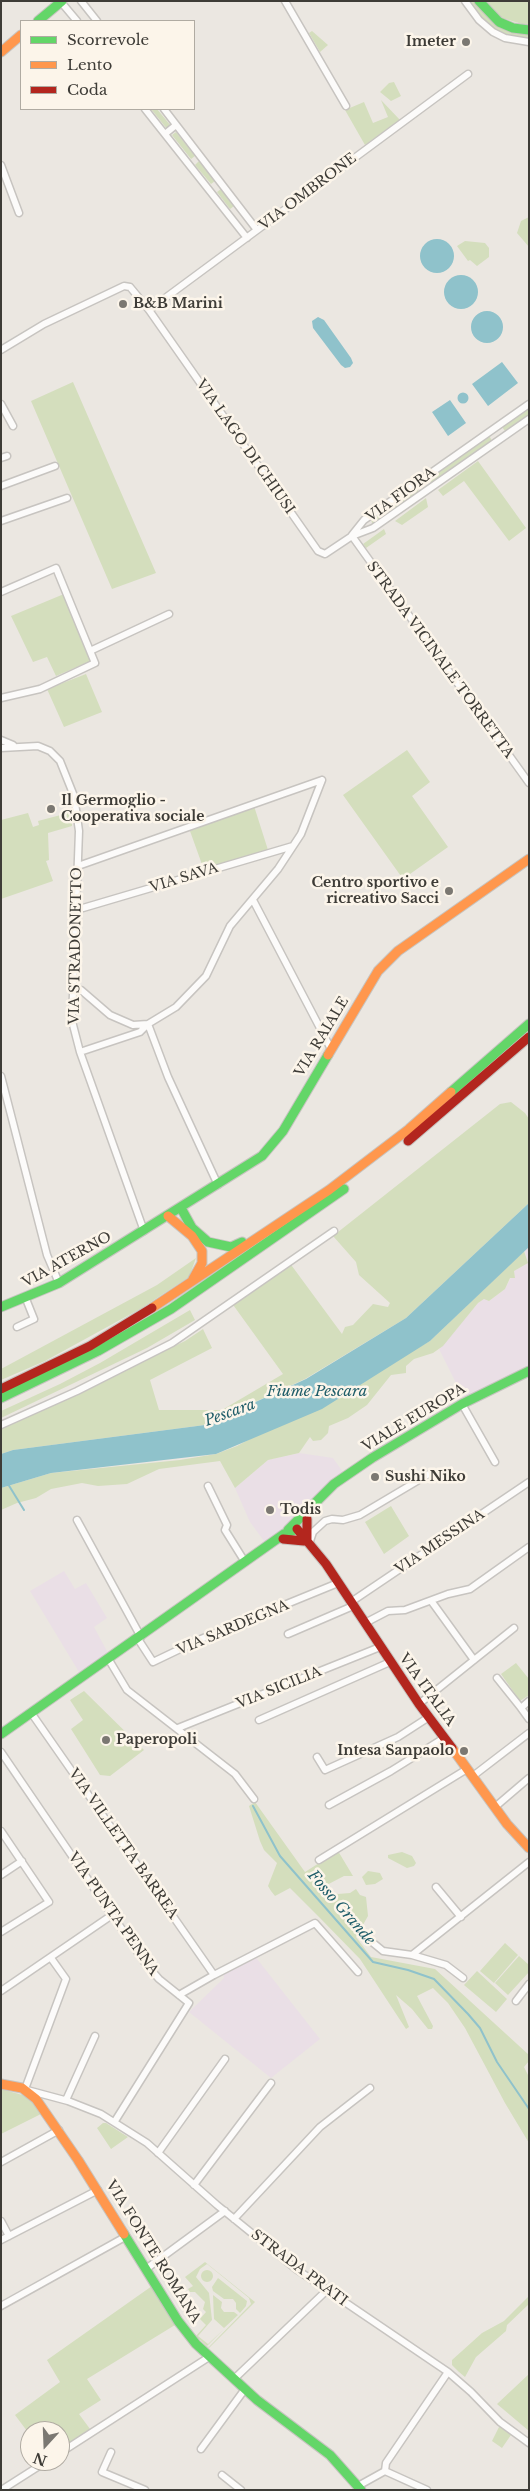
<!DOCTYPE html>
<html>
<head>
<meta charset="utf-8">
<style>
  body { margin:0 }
  #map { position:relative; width:530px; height:2491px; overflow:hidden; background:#ebe7e1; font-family:"Libre Baskerville",serif }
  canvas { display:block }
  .frame { position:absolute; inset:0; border:2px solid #3e3c37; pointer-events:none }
  .legend { position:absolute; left:20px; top:20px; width:175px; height:90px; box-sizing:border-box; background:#fcf5ea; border:1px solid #b0aba2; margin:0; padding:6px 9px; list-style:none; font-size:15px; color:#3e3c37 }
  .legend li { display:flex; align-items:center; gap:10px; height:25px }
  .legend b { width:25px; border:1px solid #b0aba2 }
  .north { position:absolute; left:20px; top:2421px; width:50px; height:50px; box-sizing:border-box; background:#fcf5ea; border:1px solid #b0aba2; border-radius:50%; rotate:200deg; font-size:14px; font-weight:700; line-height:20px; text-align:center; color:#3e3c37 }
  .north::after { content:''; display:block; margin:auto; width:18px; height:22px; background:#7b7872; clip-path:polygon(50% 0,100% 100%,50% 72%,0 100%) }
</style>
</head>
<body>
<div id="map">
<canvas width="530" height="2491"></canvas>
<div class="frame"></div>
<ul class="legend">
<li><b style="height:6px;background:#63d668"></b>Scorrevole</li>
<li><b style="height:6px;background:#ff974d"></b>Lento</li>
<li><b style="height:6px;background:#b3261e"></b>Coda</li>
</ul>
<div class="north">N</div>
</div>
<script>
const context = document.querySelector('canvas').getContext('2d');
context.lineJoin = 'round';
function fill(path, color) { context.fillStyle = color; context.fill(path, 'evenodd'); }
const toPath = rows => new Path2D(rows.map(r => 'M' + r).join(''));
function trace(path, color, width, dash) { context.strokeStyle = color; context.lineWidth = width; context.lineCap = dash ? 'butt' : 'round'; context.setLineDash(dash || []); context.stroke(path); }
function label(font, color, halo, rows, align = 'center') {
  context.font = font + ' "Libre Baskerville",serif'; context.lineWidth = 5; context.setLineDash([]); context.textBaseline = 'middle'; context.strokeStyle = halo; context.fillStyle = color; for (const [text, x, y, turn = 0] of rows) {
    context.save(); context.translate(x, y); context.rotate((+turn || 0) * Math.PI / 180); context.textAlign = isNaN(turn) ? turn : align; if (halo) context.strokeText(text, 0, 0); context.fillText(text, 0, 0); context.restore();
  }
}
fill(toPath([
  [529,1247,529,1366,464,1399,439,1349,478,1303,484,1299,489,1301,505,1289,511,1278,515,1277,514,1271,527,1263,524,1251],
  [299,1453,333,1458,343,1472,328,1484,302,1514,267,1545,250,1522,235,1488,268,1460],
  [64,1571,75,1589,86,1583,107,1618,94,1627,108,1653,79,1672,30,1591],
  [254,1955,320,2039,271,2078,189,2012,224,1978,223,1974]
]), '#eadfe6');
fill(toPath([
  [468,1,475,1,529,34,529,40,499,34,482,21],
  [486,1,529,1,529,26,502,18],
  [312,31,328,45,320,52,309,33],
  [394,82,401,96,391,101,380,92,389,83],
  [381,100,400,120,365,145,345,110,364,102,373,123,388,117],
  [151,109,157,109,171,126,167,129],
  [176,132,195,156,191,159,172,135],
  [199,161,215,181,211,184,195,165],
  [221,189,234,206,230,209,217,192],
  [529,217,529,247,517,233,521,221],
  [465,241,485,243,489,248,489,257,477,266,470,260,468,261,457,246],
  [73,382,156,573,112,589,31,401],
  [529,408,529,415,505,431,502,427],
  [489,435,492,441,432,484,429,479],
  [478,461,526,528,509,541,464,481,443,496,438,490],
  [416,488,420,493,373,525,371,520],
  [426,498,428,507,402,525,395,521],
  [384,529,386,534,366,548,363,544],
  [64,594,91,661,56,676,47,657,33,662,11,616],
  [86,674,102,712,64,727,47,689],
  [407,750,430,782,412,796,448,847,403,879,343,795],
  [254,806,268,850,204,870,190,831],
  [72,812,72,826,48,833,49,860,46,861,53,881,1,899,1,820,28,813,33,827,39,825,38,821],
  [511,1102,525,1113,529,1119,529,1203,406,1318,305,1379,205,1425,13,1450,1,1454,1,1428,185,1341,203,1329,212,1348,150,1380,159,1410,222,1410,283,1374,231,1302,289,1262,342,1334,345,1327,353,1325,373,1304,388,1307,390,1303,359,1275,356,1262,333,1236,500,1104],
  [524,1251,528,1263,514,1271,515,1278,510,1278,505,1289,489,1301,484,1299,478,1303,443,1346,433,1353,414,1359,406,1366,406,1373,391,1375,367,1405,348,1418,329,1426,328,1433,321,1440,313,1441,310,1437,299,1453,268,1460,235,1488,220,1461,159,1469,127,1484,98,1486,82,1483,51,1489,36,1498,17,1503,1,1510,1,1488,51,1473,180,1460,216,1454,237,1446,430,1341],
  [196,1258,189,1277,140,1309,45,1361,1,1380,1,1369,157,1285],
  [190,1310,195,1320,147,1348,1,1418,1,1411,60,1384,100,1363],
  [391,1506,409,1536,384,1554,365,1522],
  [516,1663,529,1679,529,1695,520,1701,501,1674],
  [84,1691,144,1750,110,1776,100,1775,71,1729,83,1720,70,1700],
  [255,1802,305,1872,338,1851,353,1876,344,1876,319,1889,322,1893,330,1891,338,1894,350,1893,356,1889,360,1895,366,1897,368,1916,356,1937,371,1957,435,1969,529,2055,529,2061,524,2067,529,2077,529,2143,505,2103,465,2028,448,2003,433,1988,417,1996,433,2026,432,2029,428,2029,412,2009,396,1995,409,2027,406,2029,360,1959,320,1918,290,1888,275,1896,271,1891,268,1886,277,1863,264,1850,260,1841,249,1806],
  [402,1852,412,1856,416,1863,414,1866,407,1868,388,1858,388,1855],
  [368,1871,380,1873,383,1879,375,1884,366,1885,362,1877],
  [505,1943,518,1955,494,1983,480,1971],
  [519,1956,529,1965,529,1972,508,1995,495,1983],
  [477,1971,507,1999,496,2012,464,1985],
  [1,2089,26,2096,43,2113,1,2134],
  [103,2123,106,2123,128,2137,111,2149,97,2128],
  [205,2262,255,2302,209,2348,196,2336,206,2325,200,2319,206,2312,203,2309,205,2302,195,2292,190,2292,188,2289,193,2286,185,2277],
  [207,2264,249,2298,251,2304,209,2347,207,2346,223,2330,208,2344,198,2336,212,2320,209,2293,196,2277,200,2269],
  '201 2276a6 6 0 1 1 12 0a6 6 0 1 1-12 0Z',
  [218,2278,247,2301,246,2306,240,2313,236,2309,236,2303,233,2299,224,2299,213,2291,212,2287],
  [152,2286,175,2325,87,2379,101,2400,79,2414,90,2429,64,2447,60,2442,60,2431,30,2431,30,2435,15,2415,60,2382,47,2360],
  [213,2295,222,2302,221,2308,224,2312,234,2312,238,2315,224,2328,214,2319],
  [529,2296,529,2304,507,2325,506,2331,476,2357,465,2377,459,2372,452,2365,452,2360,482,2333,504,2321],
  [529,2374,529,2431,497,2404],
  [500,2425,511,2435,502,2448,492,2441]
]), '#d4debd');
fill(toPath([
  '420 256a17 17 0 1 1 34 0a17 17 0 1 1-34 0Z',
  '444 292a17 17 0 1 1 34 0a17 17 0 1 1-34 0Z',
  '471 327a16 16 0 1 1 32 0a16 16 0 1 1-32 0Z',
  [318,317,324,320,351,358,353,363,350,367,345,368,341,365,313,328,312,321],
  [502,362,518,383,488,406,472,384],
  '457.5 398a5.5 5.5 0 1 1 11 0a5.5 5.5 0 1 1-11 0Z',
  [450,400,466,423,448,436,432,412],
  [529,1203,529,1247,430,1341,322,1409,216,1454,51,1473,1,1488,1,1454,13,1450,205,1425,306,1379,406,1318]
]), '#8fc2cb');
trace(toPath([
  [8,1484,24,1510],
  [253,1806,280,1856,373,1962,408,1970,434,1979,468,2014,480,2028,497,2062,529,2109]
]), '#8fc2cb', 2);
const street = toPath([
  [81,1,97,21],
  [285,1,346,106],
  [465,1,479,20,493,32,505,38,529,42],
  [61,2,77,21],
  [145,109,247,238],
  [164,109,257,230],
  [165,134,176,125],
  [1,165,19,213],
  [149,310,468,74],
  [1,350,44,324,124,286,130,287,149,310,318,551,325,554,352,536,373,528,529,419],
  [1,404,13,426],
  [1,458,7,456],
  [1,486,55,466],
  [1,521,67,498],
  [352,535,364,520,529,404],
  [352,536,529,783],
  [1,592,56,568,95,663,40,689,1,698],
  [90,651,169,614],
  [1,740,13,745],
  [1,748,38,746,50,751,60,761,74,796,79,831,72,1021,80,1052,144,1231],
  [78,866,322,780],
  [253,900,331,1049],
  [76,908,83,908,293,846],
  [73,988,81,990,110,1015,133,1025,148,1024,176,1007,206,976,230,926,278,869,301,834,322,780],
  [148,1024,168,1077,218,1185],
  [80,1052,140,1032,148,1024],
  [1,1076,47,1255,59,1283],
  [17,1327,34,1319,26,1299],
  [462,1404,495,1462],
  [1,1425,77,1391,172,1343,334,1231],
  [208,1486,227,1525,225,1530,245,1562],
  [77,1520,141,1637],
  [309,1544,313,1532,325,1521,332,1519,343,1520,360,1515,429,1474],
  [351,1602,529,1482],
  [432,1602,474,1660],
  [365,1623,388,1611,405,1610,448,1594,470,1589,529,1547],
  [288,1634,353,1606],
  [138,1639,153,1662,201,1639,338,1583],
  [109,1660,127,1690,235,1774,254,1799],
  [497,1678,521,1708],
  [529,1701,521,1708,529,1719],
  [419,1704,514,1628],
  [32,1714,214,1975],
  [259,1720,390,1662],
  [178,1728,380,1647],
  [1,1752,145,1963,159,1979,189,2003,115,2121],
  [317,1757,325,1770,398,1737,429,1717],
  [473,1776,529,1733],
  [329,1805,391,1771,444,1738],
  [495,1807,529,1778],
  [1,1831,49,1902,1,1932],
  [319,1860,467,1769],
  [1,1875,22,1861],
  [436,1887,461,1917],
  [367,1938,383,1951,412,1955,446,1965,463,1978],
  [412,1955,529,1862],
  [1,1991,112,1915],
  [179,1995,214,1975,315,1923,358,1972],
  [516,2001,529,1984],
  [25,2089,66,1979,51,1958],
  [27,2090,68,2101,101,2114,147,2143,217,2205,296,2269,448,2372,471,2392,500,2422,529,2443],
  [66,2100,95,2036],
  [158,2153,225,2059],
  [1,2162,59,2130],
  [194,2185,271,2083],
  [234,2219,320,2127,370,2088],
  [1,2221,9,2236],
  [1,2240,98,2190],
  [146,2269,225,2211],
  [1,2306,125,2237],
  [234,2379,326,2291],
  [201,2449,245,2389],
  [111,2452,102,2472,145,2490],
  [60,2453,209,2357],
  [385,2471,386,2463,448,2372],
  [385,2471,427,2490],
  [222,2475,241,2490],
  [358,2486,385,2471],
  [3,2489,47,2461]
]);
const fast = toPath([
  [479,1,499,22,513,28,529,30],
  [38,21,62,1],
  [451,1092,529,1024],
  [181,1208,192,1228,208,1242,231,1247,242,1242],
  [1,1307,59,1283,262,1156,283,1131,328,1055],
  [1,1398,98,1351,171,1309,344,1189],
  [288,1530,334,1484,372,1458,462,1404,529,1371],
  [1,1734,284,1534,297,1529],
  [124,2234,178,2321,196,2344,257,2400,330,2455,361,2490]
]);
const slow = toPath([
  [1,52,21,35],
  [328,1055,378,971,398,951,529,859],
  [168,1216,192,1236,202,1251,202,1263,193,1279],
  [152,1308,329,1190,409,1129,451,1092],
  [452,1748,507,1824,529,1848],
  [1,2084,22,2088,36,2099,78,2160,124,2234]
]);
const jam = toPath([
  [408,1141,529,1037],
  [1,1389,90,1346,152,1308],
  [307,1519,307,1540],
  [297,1529,326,1564,419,1704,452,1748],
  [283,1539,304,1541]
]);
trace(street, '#c7c4c0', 9);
trace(fast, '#c7c4c0', 11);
trace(slow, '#c7c4c0', 11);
trace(jam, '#c7c4c0', 11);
trace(street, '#fcfbfa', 6);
trace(fast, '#63d668', 9);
trace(slow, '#ff974d', 9);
trace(jam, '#b3261e', 9);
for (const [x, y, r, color] of [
  [466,42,5,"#7b7872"],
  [123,304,5,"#7b7872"],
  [51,809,5,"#7b7872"],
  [449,891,5,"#7b7872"],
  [375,1477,5,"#7b7872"],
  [270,1510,5,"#7b7872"],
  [106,1740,5,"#7b7872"],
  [464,1751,5,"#7b7872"]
]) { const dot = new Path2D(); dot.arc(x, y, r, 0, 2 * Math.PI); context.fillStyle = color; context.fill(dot); trace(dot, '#fcf5ea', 2); }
label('bold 14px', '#3e3c37', '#fcf5ea', [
  ["Imeter",456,42,"right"],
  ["B&B Marini",133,304],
  ["Il Germoglio -",61,801],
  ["Cooperativa sociale",61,817],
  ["Centro sportivo e",439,883,"right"],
  ["ricreativo Sacci",439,899,"right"],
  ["Sushi Niko",385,1477],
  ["Todis",280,1510],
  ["Paperopoli",116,1740],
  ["Intesa Sanpaolo",454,1751,"right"]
], 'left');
label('14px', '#3e3c37', '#fcf5ea', [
  ["VIA OMBRONE",308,192,-37],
  ["VIA LAGO DI CHIUSI",245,447,55],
  ["VIA FIORA",401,495,-36],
  ["STRADA VICINALE TORRETTA",440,660,54],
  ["VIA SAVA",184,878,-17],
  ["VIA STRADONETTO",76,946,-89],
  ["VIA RAIALE",322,1037,-59],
  ["VIA ATERNO",67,1260,-29],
  ["VIALE EUROPA",414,1418,-31],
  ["VIA MESSINA",440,1542,-34],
  ["VIA SARDEGNA",233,1628,-23],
  ["VIA SICILIA",279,1688,-22],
  ["VIA ITALIA",427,1690,54],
  ["VIA VILLETTA BARREA",123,1844,55],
  ["VIA PUNTA PENNA",113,1914,55],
  ["VIA FONTE ROMANA",153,2252,58],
  ["STRADA PRATI",299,2268,37]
]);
label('italic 15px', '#1f5d69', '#fcf5ea', [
  ["Fiume Pescara",317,1392],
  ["Pescara",230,1413,-20],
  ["Fosso Grande",341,1908,49]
]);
</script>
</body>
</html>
